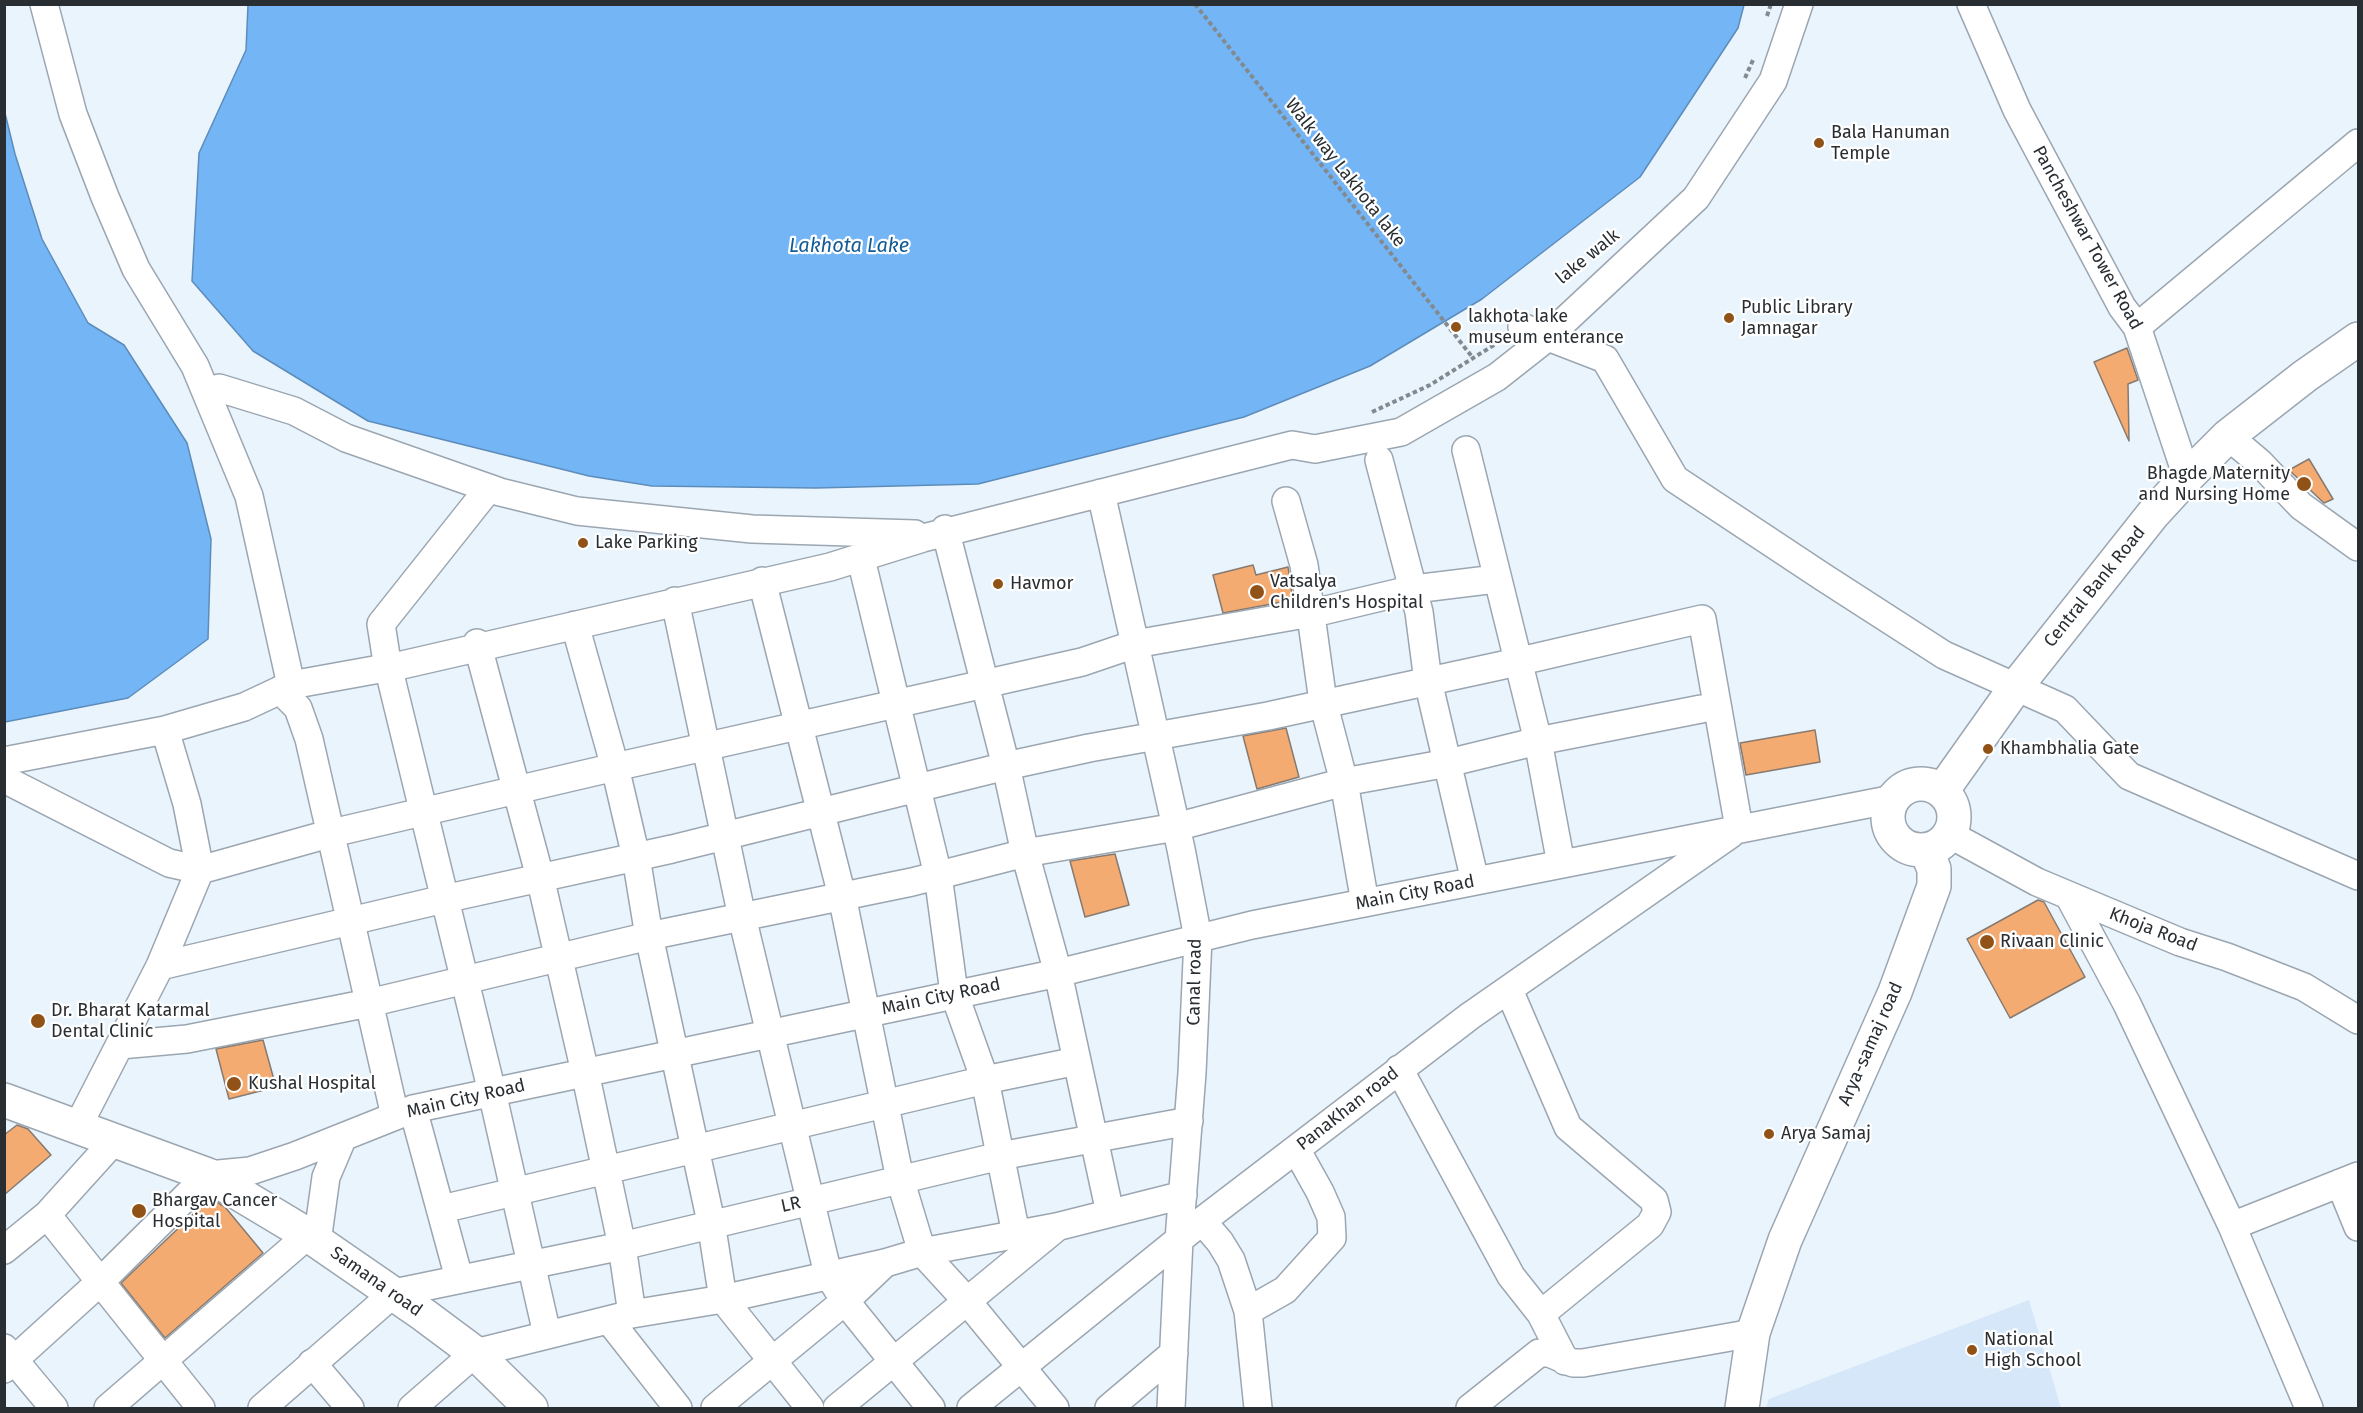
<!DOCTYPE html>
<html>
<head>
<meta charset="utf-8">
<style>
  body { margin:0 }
  #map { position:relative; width:2363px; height:1413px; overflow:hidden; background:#eaf4fd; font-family:"Fira Sans",sans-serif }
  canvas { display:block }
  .frame { position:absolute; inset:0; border:6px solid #292e32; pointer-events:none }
</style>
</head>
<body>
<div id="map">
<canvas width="2363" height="1413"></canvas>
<div class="frame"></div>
</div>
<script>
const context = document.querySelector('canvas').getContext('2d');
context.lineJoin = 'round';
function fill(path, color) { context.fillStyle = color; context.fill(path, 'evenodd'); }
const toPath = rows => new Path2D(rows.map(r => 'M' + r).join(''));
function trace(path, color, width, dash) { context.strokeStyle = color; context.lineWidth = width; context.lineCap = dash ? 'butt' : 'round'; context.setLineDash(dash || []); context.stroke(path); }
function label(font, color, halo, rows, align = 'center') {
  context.font = font + ' "Fira Sans",sans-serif'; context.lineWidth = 4.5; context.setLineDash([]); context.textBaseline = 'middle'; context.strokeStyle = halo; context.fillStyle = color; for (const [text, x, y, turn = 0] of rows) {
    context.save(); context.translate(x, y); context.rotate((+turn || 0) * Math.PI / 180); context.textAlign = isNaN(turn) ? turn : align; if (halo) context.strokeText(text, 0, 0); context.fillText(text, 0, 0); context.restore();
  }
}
fill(toPath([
  [2029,1300,2061,1408,1766,1408,1769,1399]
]), '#d6e7f9');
const water = toPath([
  [248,5,248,4,1744,5,1738,28,1640,177,1482,299,1370,366,1244,417,978,484,816,488,652,486,589,476,368,421,253,351,192,281,199,153,246,50,248,5],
  [4,109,15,154,42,239,88,323,124,345,187,443,211,539,208,639,128,698,5,722,4,109]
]);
fill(water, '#73b5f5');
trace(water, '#5d8cba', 1.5);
const building = toPath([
  [2127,348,2138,380,2128,384,2129,441,2094,362,2127,348],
  [2309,459,2333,499,2324,503,2289,470,2309,459],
  [1253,565,1256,575,1288,567,1293,600,1223,613,1213,575,1253,565],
  [1286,728,1299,777,1257,789,1243,736,1286,728],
  [1815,730,1820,762,1746,775,1740,743,1815,730],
  [1115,854,1129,905,1085,917,1070,861,1115,854],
  [2038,900,2044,902,2085,977,2010,1018,1967,939,2038,900],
  [263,1040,276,1087,229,1099,216,1049,263,1040],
  [17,1125,28,1129,51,1155,4,1195,4,1135,17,1125],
  [210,1198,225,1207,263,1253,165,1338,121,1283,210,1198]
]);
fill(building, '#f4ab71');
trace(building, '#867a70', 1.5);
const minor = toPath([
  [44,4,73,114,105,197,136,269,195,366,249,496,291,685],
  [1971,4,2017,110,2122,307,2137,327,2187,477],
  [1522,327,1605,359,1675,479,1823,577,1944,655,2065,709,2129,776,2358,876],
  [2137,327,2358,143],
  [219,388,294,411,346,438,500,492,577,511,752,529,915,534],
  [2228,436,2260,463,2301,506,2358,547],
  [1466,450,1538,741,1561,864],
  [1379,460,1419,612,1428,681,1475,881],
  [489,488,381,624,387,662,492,1092,547,1334],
  [1101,493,1181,849,1198,938,1192,1073,1179,1240,1171,1408],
  [1286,501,1304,565,1323,702,1344,782,1365,903],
  [945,529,1006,766,1025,853,1058,973,1110,1213],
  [861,559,938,875,954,993,985,1080,1016,1234],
  [762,581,842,896,900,1179,922,1252,967,1301,1055,1408],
  [675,601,742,917,828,1274,845,1301,931,1408],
  [575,625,615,767,636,857,649,936,711,1222,723,1299,810,1408],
  [477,643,540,877,585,1072,622,1246,632,1314],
  [280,690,298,708,309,739,395,1116],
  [4,761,165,730,244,707,291,685,402,665,830,567,923,538,1292,445,1315,449,1401,432,1497,377,1544,340,1696,198,1773,81,1799,4],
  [4,779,169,863,200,870,332,833,615,767,1082,662,1135,644,1322,611,1414,589,1496,579],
  [1949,834,2037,882,2180,942,2227,957,2304,987,2358,1020],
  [2069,896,2127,1004,2232,1226,2309,1408],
  [160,966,444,899,672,849,1006,766,1089,748,1268,716,1499,666,1702,619,1739,828],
  [1509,990,1568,1127,1654,1200,1657,1212,1650,1225,1541,1314],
  [120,1045,187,1039,369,1003,649,936,912,882,1025,853,1176,827,1344,782,1448,763,1538,741,1701,709],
  [1399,1069,1511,1276,1541,1314,1565,1361],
  [413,1109,459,1278],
  [78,1126,160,966,200,870,187,804,165,730],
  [2340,1183,2358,1227],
  [442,1209,985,1080,1077,1061],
  [47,1215,201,1408],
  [1202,1221,1220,1242,1231,1260,1248,1311,1258,1408],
  [2232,1226,2358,1176],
  [317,1242,326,1177,343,1137],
  [4,1250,47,1215,113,1142],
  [1248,1311,1285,1290,1332,1238,1331,1217,1320,1192,1296,1149],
  [609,1320,678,1408],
  [4,1348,54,1408],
  [312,1363,350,1408],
  [4,1369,100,1282,208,1175,250,1171,295,1156,413,1109,1058,973,1252,925,1893,799],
  [108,1408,308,1235],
  [262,1408,394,1293,622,1246,1000,1156,1189,1121],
  [412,1408,475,1353,632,1314,723,1299,885,1263,922,1252,1056,1227,1183,1195],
  [715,1408,845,1301,885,1263],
  [837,1408,1056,1228],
  [971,1408,1202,1221,1470,1016,1731,834],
  [1109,1408,1174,1353],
  [1470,1408,1539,1353,1549,1353,1573,1363,1583,1363,1753,1333]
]);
const major = toPath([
  '1888 817a33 33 0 1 1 66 0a33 33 0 1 1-66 0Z',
  [1942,791,2015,688,2153,514,2187,477,2228,436,2305,376,2358,339],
  [4,1100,208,1175,308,1235,424,1315,475,1353,531,1408],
  [1742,1408,1753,1333,1785,1240,1895,992,1934,886,1934,869,1926,850]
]);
trace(minor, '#9ba6b1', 30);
trace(major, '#9ba6b1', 36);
trace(toPath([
  [1195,4,1473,358],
  [1767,16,1771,4],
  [1745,78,1753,60],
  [1372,412,1430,385,1502,340]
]), '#828a90', 4, [4.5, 3]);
trace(minor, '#fff', 27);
trace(major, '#fff', 33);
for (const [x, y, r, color] of [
  [1819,143,6,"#905217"],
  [1729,318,6,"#905217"],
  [1456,327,6,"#905217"],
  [2304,484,8,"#905217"],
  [583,543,6,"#905217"],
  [998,584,6,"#905217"],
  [1257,592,8,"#905217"],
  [1988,749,6,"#905217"],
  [1987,942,8,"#905217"],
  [38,1021,8,"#905217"],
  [234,1084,8,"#905217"],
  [1769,1134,6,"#905217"],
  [139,1211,8,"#905217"],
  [1972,1350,6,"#905217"]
]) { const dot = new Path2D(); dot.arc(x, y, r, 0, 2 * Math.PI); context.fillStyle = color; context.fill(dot); trace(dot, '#fff', 2); }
label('18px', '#292e32', '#fff', [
  ["Bala Hanuman",1831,133],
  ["Temple",1831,154],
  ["Public Library",1741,308],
  ["Jamnagar",1741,329],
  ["lakhota lake",1468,317],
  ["museum enterance",1468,338],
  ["Bhagde Maternity",2290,474,"right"],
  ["and Nursing Home",2290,495,"right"],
  ["Lake Parking",595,543],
  ["Vatsalya",1270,582],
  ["Children's Hospital",1270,603],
  ["Havmor",1010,584],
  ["Khambhalia Gate",2000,749],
  ["Rivaan Clinic",2000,942],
  ["Dr. Bharat Katarmal",51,1011],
  ["Dental Clinic",51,1032],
  ["Kushal Hospital",248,1084],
  ["Arya Samaj",1781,1134],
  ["Bhargav Cancer",152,1201],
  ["Hospital",152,1222],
  ["National",1984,1340],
  ["High School",1984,1361]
], 'left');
label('18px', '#292e32', '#fff', [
  ["Walk way Lakhota lake",1345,173,52],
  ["Pancheshwar Tower Road",2087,238,61],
  ["lake walk",1588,257,-39],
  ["Central Bank Road",2095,587,-51],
  ["Main City Road",1415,893,-11],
  ["Khoja Road",2153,930,21],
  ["Canal road",1195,982,-89],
  ["Main City Road",941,997,-12],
  ["Arya-samaj road",1871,1044,-66],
  ["Main City Road",466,1099,-13],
  ["PanaKhan road",1348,1109,-38],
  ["LR",791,1205,-12],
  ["Samana road",376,1282,35]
]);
label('italic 20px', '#135b95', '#fff', [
  ["Lakhota Lake",849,246]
]);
</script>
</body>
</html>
